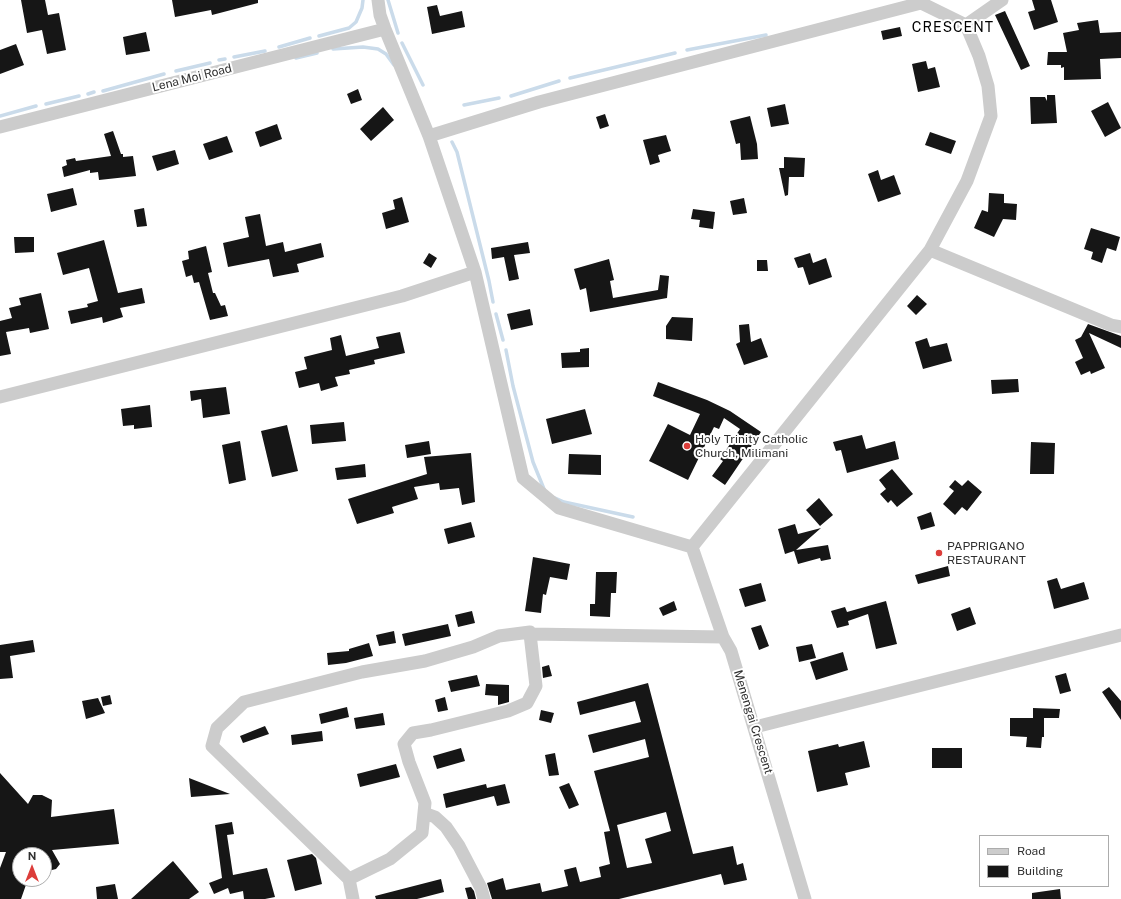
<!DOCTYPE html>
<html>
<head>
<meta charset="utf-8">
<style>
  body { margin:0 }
  #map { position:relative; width:1121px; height:899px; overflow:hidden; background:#fff; font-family:"Public Sans",sans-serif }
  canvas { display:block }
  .legend { position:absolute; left:979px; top:835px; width:130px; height:52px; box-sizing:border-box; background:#fff; border:1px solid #acacac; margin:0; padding:5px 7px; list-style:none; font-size:12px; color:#2f2f2f }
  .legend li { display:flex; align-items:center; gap:8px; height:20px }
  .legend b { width:20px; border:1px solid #acacac }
  .north { position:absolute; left:12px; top:847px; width:40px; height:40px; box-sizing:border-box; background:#fff; border:1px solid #acacac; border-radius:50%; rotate:0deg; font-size:11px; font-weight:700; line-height:16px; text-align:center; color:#2f2f2f }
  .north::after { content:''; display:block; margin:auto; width:14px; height:18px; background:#dc3d3a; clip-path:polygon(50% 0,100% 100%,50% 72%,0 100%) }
</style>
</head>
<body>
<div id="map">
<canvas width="1121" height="899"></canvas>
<ul class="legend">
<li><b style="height:5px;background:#ccc"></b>Road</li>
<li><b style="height:11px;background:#161616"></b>Building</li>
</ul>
<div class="north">N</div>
</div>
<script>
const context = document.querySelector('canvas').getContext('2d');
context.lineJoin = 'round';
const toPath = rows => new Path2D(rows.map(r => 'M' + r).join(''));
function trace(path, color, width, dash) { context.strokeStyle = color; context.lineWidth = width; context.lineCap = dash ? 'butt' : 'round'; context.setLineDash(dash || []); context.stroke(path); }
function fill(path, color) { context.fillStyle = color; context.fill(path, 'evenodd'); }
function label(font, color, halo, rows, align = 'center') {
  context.font = font + ' "Public Sans",sans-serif'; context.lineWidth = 4; context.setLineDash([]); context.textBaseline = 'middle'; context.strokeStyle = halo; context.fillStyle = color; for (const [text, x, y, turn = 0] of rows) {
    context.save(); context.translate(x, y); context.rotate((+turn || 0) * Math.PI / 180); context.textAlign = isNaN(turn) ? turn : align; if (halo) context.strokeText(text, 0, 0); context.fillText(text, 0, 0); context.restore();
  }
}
trace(toPath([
  [388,0,398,33],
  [319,36,349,28,356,22,362,8,363,0],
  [402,43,423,85],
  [279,47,310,38],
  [333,49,363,47,378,49,386,54,394,65],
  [687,50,766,35],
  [234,57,265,51],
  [296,58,317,53],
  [219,60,225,59],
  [176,71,210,63],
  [570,78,675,53],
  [103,91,164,74],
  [88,94,94,92],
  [511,96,559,81],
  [46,104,79,96],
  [464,105,499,98],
  [0,116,36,106],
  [452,142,457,152,489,281,493,302],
  [496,314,503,340],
  [506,350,513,386,533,462,544,489],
  [555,498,564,502,633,517]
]), '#cadbea', 3.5);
fill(toPath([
  [21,0,45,0,48,15,59,13,66,50,47,54,42,30,27,33],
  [172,0,258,0,258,3,212,15,211,10,175,17],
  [1032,0,1051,0,1058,22,1034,30,1028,12,1035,10],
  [437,5,440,16,462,11,465,27,432,34,427,7],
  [1005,11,1030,66,1021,70,995,15],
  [1098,20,1100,33,1121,32,1121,58,1100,59,1101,79,1064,80,1064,67,1061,68,1061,65,1047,65,1048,52,1067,52,1063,33,1079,30,1077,23],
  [900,27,902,36,883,40,881,31],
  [146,32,150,51,126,55,123,37],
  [16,44,24,65,0,74,0,50],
  [926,61,928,69,935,67,940,87,918,92,912,64],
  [358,89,362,100,351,104,347,94],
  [1047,95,1055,95,1057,123,1031,124,1030,97,1045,97,1047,101],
  [1108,102,1121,128,1105,137,1091,111],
  [785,104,789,124,771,127,767,108],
  [383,107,394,120,371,141,360,129],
  [605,114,609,126,600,129,596,117],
  [750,116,757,144,758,159,741,160,740,143,736,144,730,121],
  [277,124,282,139,260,147,255,132],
  [113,131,121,154,123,154,123,157,133,156,136,176,99,180,98,172,90,173,90,170,64,177,62,167,67,165,66,160,75,158,76,161,111,156,104,134],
  [930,132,956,141,951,154,925,145],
  [666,135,671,151,658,155,660,162,650,165,643,140],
  [227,136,233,152,209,160,203,144],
  [175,150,179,164,157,171,152,156],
  [784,157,805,158,804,177,789,177,788,195,785,196,779,168,784,168],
  [878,170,881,180,894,175,901,194,878,202,868,174],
  [73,188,77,205,51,212,47,194],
  [989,193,1004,194,1004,203,1017,204,1016,220,1003,219,994,237,974,228,982,210,988,212],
  [402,197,409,222,386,229,382,213,395,209,393,200],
  [744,198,747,213,733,215,730,201],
  [144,208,147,226,137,227,134,210],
  [693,209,715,212,713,229,699,227,700,220,691,219],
  [260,214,266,246,283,242,285,252,321,243,324,257,297,264,299,272,273,277,269,259,228,267,223,243,249,237,245,217],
  [1091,228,1120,237,1116,251,1107,248,1102,263,1091,259,1093,252,1084,249],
  [14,237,34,237,34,252,15,253],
  [104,240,118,293,142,288,145,303,120,308,123,317,103,323,102,317,71,324,68,311,88,307,87,304,98,301,89,268,63,275,57,253],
  [528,242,530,253,514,255,519,279,509,281,504,257,492,259,491,248],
  [206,246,212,272,208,273,213,293,215,293,221,306,225,305,228,316,210,320,199,282,194,283,192,275,186,277,182,261,189,259,188,251],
  [429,253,437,258,431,268,423,263],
  [810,253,813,263,826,258,832,277,809,285,803,267,798,268,794,258],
  [609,259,614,280,610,281,613,298,658,290,660,275,669,276,667,298,590,312,586,288,580,290,574,269],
  [757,260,767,260,768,271,757,271],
  [41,293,49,329,30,333,29,328,6,332,11,354,0,356,0,321,12,318,9,308,21,305,19,298],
  [917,295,927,304,916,315,907,306],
  [530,309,533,325,511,330,507,314],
  [672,317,693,318,692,341,666,339,666,326],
  [749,324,751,342,761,338,768,357,744,365,736,344,740,342,739,325],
  [1088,324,1121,336,1121,348,1089,333,1105,368,1091,374,1090,371,1081,375,1075,362,1083,358,1075,340,1081,337],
  [400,332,405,353,374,360,375,364,349,370,350,374,335,377,338,386,321,391,319,383,299,388,295,372,307,369,304,357,332,350,330,338,341,335,346,356,379,348,376,337],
  [927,338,930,347,947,343,952,361,923,369,915,342],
  [589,348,589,367,562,368,561,353,580,352,580,349],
  [1018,379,1019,392,992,394,991,380],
  [658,382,707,400,730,411,761,432,725,485,712,476,723,461,720,459,740,429,724,418,719,429,714,427,688,480,649,461,668,424,690,435,700,414,653,396],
  [226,387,230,414,203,418,201,399,191,401,190,391],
  [150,405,152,427,134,429,134,425,123,426,121,409],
  [585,409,592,434,552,444,546,419],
  [344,422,346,441,312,444,310,425],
  [287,425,298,471,272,477,261,431],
  [862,435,866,449,895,441,899,459,847,473,841,450,836,451,833,442],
  [240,441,246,480,229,484,222,445],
  [429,441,431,454,407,458,405,445],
  [1031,442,1055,443,1054,474,1030,474],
  [471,453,475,502,462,505,459,488,440,490,439,483,414,487,418,499,392,507,394,513,357,524,348,499,427,474,424,457],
  [569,454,601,455,601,475,568,474],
  [365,464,366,477,337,480,335,468],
  [892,469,913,494,897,507,891,500,888,503,880,494,886,489,879,480],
  [955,480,962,486,968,480,982,492,967,511,962,507,955,515,943,504,954,491,949,487],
  [819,498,833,515,820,526,806,510],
  [931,512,935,526,921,530,917,517],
  [471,522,475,537,448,544,444,529],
  [795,524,798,534,821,528,796,550,828,545,831,559,821,561,820,558,798,564,794,551,785,554,778,529],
  [533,557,570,564,567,580,550,577,546,595,543,594,541,613,525,611],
  [948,566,950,576,918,584,915,575],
  [596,572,617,572,616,593,611,593,610,617,590,616,590,604,595,604],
  [1057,578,1061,589,1084,582,1089,599,1054,609,1047,581],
  [761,583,766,601,745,607,739,589],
  [674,601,677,610,663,616,659,608],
  [886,601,897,644,876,649,868,614,848,621,849,625,837,628,831,611,845,607,847,612],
  [970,607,976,624,957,631,951,614],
  [472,611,475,623,458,627,455,615],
  [448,624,451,636,405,646,402,634],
  [761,625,769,646,759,650,751,628],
  [394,631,396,643,379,646,376,635],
  [33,640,35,652,10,656,13,678,0,679,0,645],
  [369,643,373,656,346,663,328,665,327,653,349,651,349,649],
  [812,644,816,658,799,662,796,647],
  [843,652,848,670,816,680,810,662],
  [549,665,552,676,543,678,542,667],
  [1066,673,1071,691,1060,694,1055,676],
  [477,675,480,686,451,692,448,681],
  [648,683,693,854,733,846,737,865,743,863,747,880,724,885,721,874,619,899,492,899,487,883,503,878,506,890,540,883,542,892,568,886,564,870,576,867,580,882,601,877,599,867,610,864,604,832,610,831,594,771,649,757,645,739,593,753,588,735,641,722,635,701,580,715,577,702],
  [666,812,671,831,645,839,652,863,627,868,617,825],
  [486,684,509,685,509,702,498,705,498,696,485,695],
  [1109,687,1121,701,1121,720,1102,692],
  [110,695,112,704,103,706,101,697],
  [445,697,448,710,438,712,435,700],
  [98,698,105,713,86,719,82,701],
  [347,707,349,717,321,724,319,714],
  [1033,708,1060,709,1059,718,1044,718,1044,737,1042,737,1041,748,1026,747,1027,737,1010,736,1010,718,1033,718],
  [541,710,554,713,551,723,539,720],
  [383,713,385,725,356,729,354,718],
  [265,726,269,734,243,743,240,736],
  [322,731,323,741,292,745,291,735],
  [864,741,870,767,845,773,848,785,817,792,808,751,838,744,839,747],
  [461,748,465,761,437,769,433,756],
  [932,748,962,748,962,768,932,768],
  [555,753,559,775,549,776,545,755],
  [396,764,400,777,360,787,357,774],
  [0,773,28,804,33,795,42,795,52,800,51,817,114,809,119,844,52,850,60,864,56,869,48,871,44,866,44,855,20,855,20,879,28,879,21,899,0,899,0,868,6,852,0,852],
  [189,778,230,794,191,797],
  [569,783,579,805,569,809,559,787],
  [486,784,487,788,505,784,510,803,497,806,494,796,446,808,443,794],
  [232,822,234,834,227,835,233,875,267,868,275,897,265,899,244,899,243,891,230,894,228,888,214,894,209,883,222,878,215,825],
  [312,854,316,858,322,884,295,891,287,860],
  [173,861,199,892,189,899,131,899],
  [441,879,444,892,417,899,376,899,375,896],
  [115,884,118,899,97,899,96,887],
  [471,887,474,891,476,899,468,899,465,888],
  [1060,889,1061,899,1032,899,1032,893]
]), '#161616');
trace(toPath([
  [378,0,380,15,385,29,429,136],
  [921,3,966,25,979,56,988,86,991,116,967,181,930,250,692,547,559,508,523,478,475,272,429,136,539,102,921,3],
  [966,25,1002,0],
  [0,127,385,29],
  [930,250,1111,325,1121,327],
  [0,397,402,296,475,272],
  [692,547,723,637,731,651,805,899],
  [755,727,1121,635],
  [424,813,435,817,446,827,459,846,481,888,484,899],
  [349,879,390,859,422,833,425,803,409,762,404,744,413,733,431,730,508,711,527,703,536,686,530,634],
  [353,899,349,879,212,746,217,728,244,702,362,672,425,661,473,647,499,636,530,632,530,634,723,637]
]), '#ccc', 13);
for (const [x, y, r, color] of [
  [687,446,4,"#dc3d3a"],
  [939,553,4,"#dc3d3a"]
]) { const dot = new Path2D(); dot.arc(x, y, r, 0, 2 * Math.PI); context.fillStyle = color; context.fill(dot); trace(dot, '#fff', 1.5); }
label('12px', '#2f2f2f', '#fff', [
  ["Lena Moi Road",192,78,-14],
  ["Menengai Crescent",753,722,73]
]);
label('12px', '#2f2f2f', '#fff', [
  ["Holy Trinity Catholic",695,439],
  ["Church, Milimani",695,453],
  ["PAPPRIGANO",947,546],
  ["RESTAURANT",947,560]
], 'left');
context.letterSpacing = '1px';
label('14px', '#000', '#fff', [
  ["CRESCENT",953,28]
]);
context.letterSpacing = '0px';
</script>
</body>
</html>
